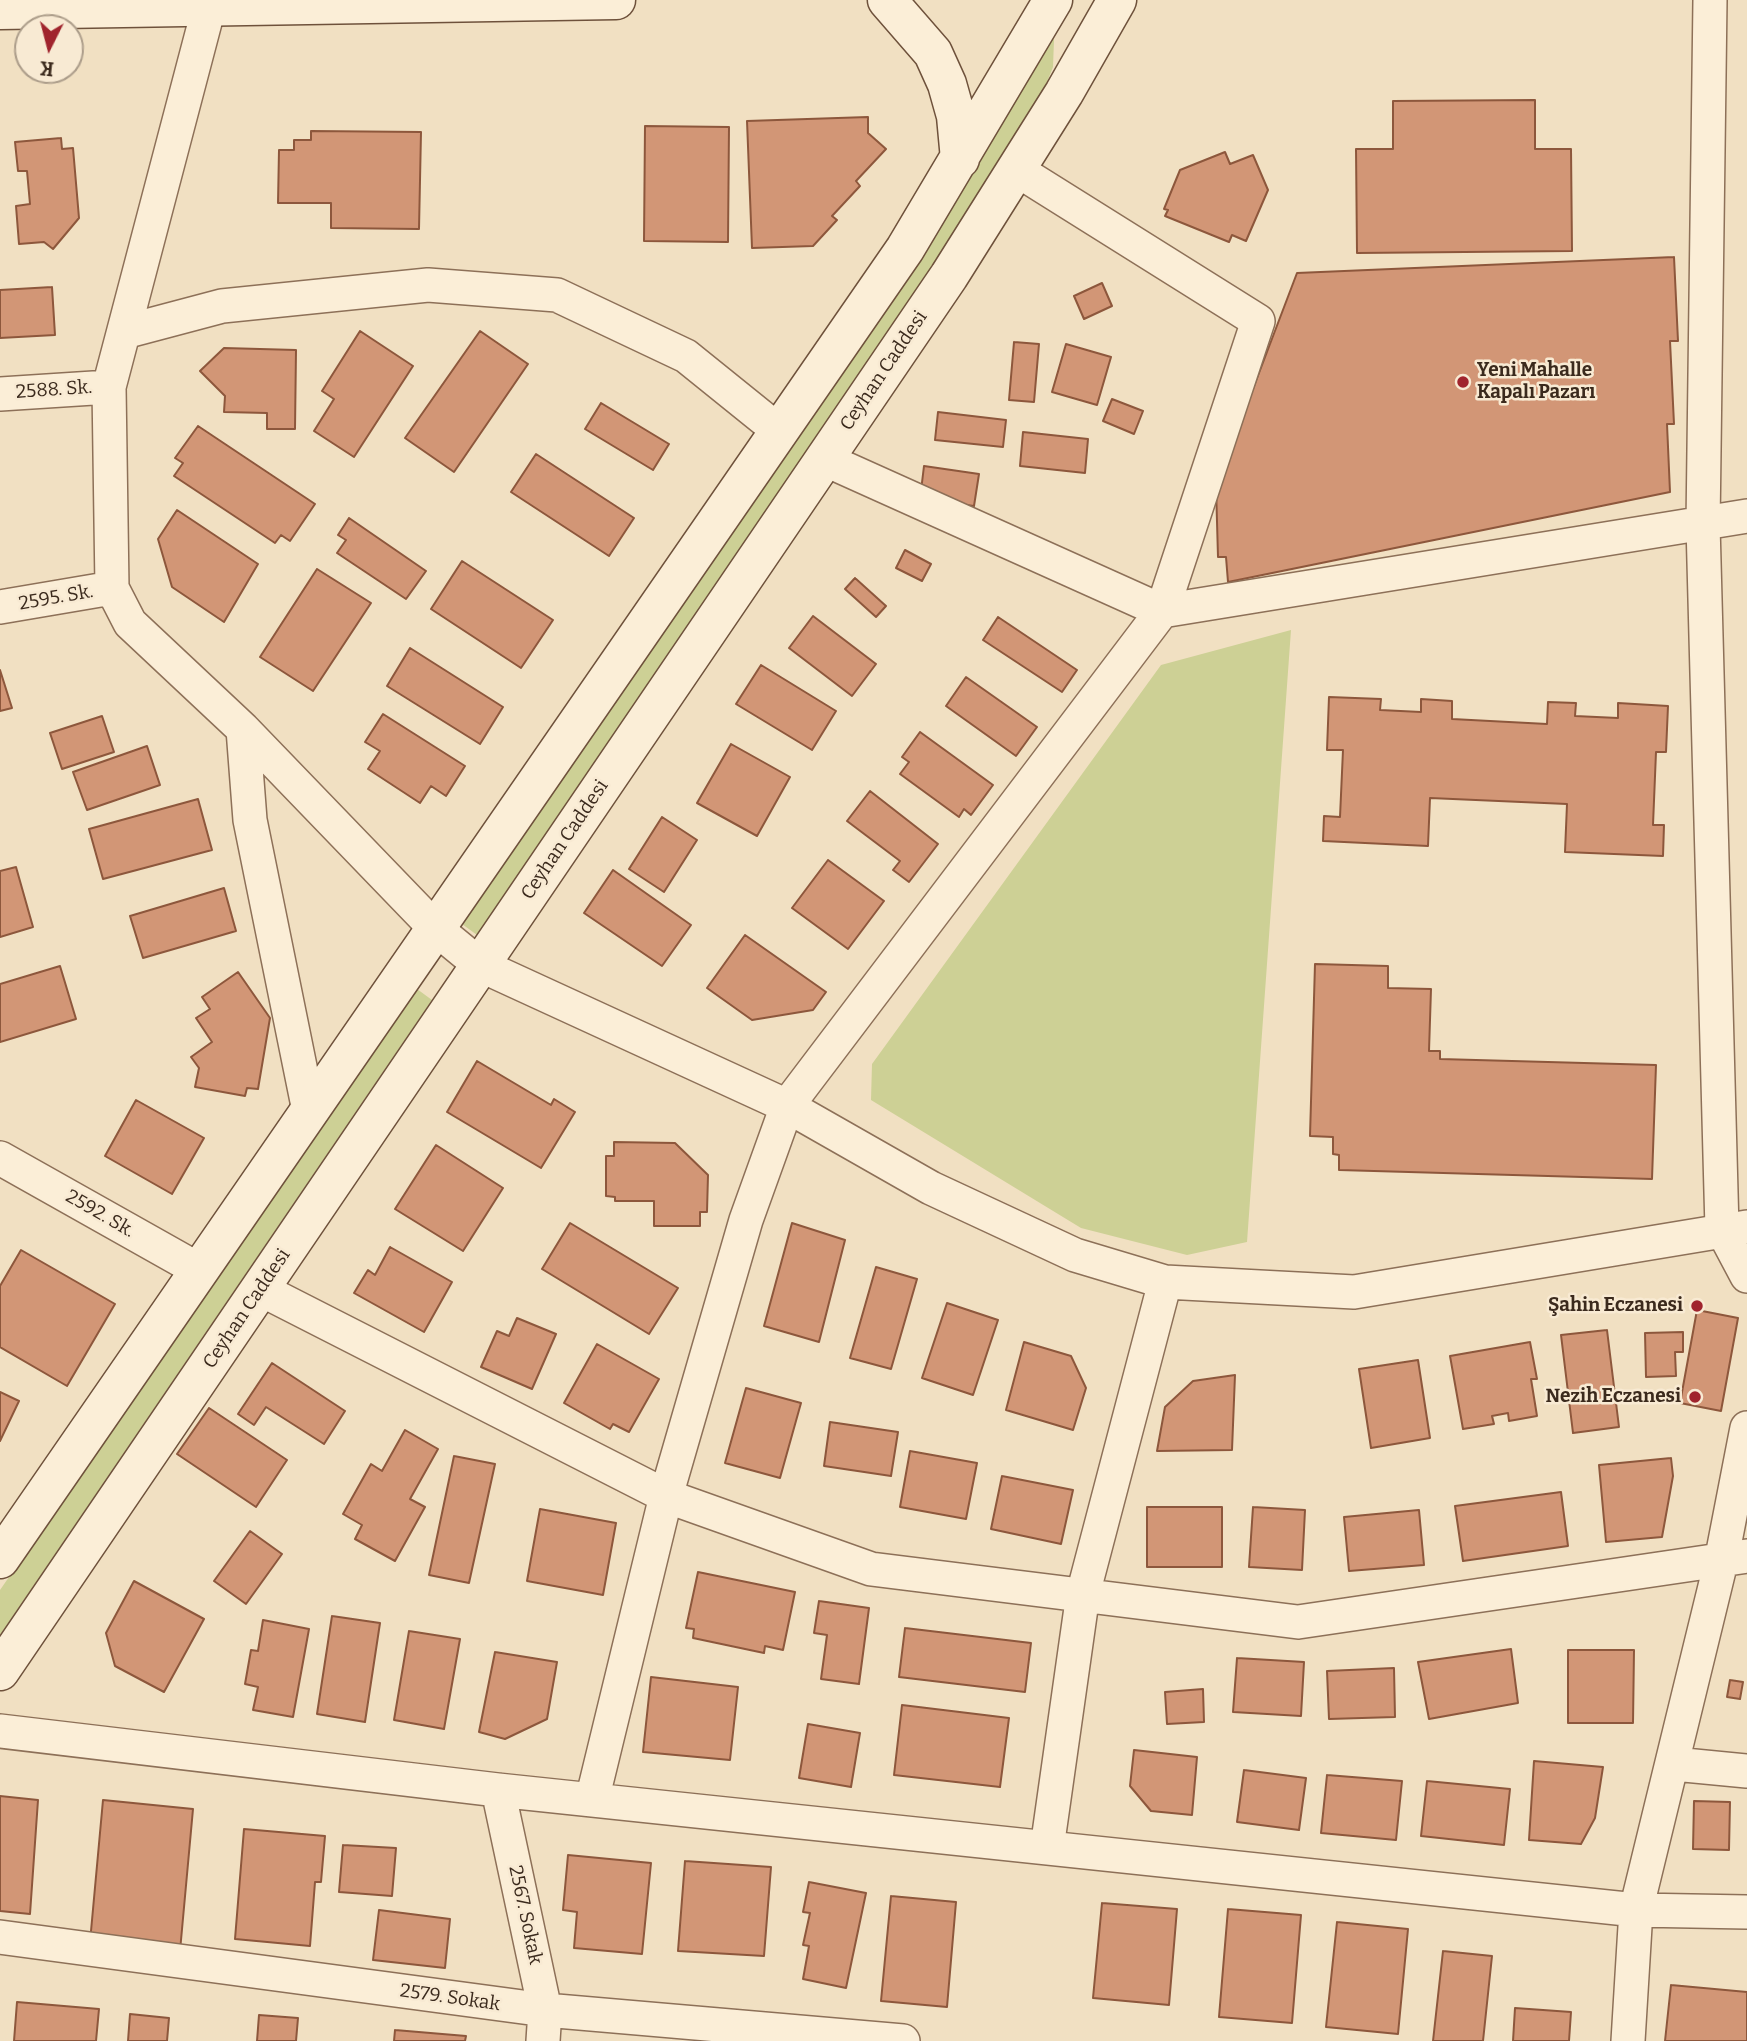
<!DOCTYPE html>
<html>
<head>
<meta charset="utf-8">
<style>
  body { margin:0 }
  #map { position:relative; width:1747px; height:2041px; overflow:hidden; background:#f1e0c2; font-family:Bitter,serif }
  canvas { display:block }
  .north { position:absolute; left:14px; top:14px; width:70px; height:70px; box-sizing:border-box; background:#f8ead3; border:2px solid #ac9d8a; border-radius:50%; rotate:186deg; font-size:19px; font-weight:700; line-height:28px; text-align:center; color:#3b2a1d }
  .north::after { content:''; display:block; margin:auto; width:24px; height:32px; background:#a0242d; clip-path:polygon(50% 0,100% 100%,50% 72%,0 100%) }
</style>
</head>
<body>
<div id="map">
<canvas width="1747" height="2041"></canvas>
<div class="north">K</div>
</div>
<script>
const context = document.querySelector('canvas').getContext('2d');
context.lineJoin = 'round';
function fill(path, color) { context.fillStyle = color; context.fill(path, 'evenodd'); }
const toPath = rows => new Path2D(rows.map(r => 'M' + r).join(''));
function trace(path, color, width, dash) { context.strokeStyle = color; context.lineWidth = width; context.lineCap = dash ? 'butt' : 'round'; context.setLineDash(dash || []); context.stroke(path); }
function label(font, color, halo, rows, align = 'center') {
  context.font = font + ' Bitter,serif'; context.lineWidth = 5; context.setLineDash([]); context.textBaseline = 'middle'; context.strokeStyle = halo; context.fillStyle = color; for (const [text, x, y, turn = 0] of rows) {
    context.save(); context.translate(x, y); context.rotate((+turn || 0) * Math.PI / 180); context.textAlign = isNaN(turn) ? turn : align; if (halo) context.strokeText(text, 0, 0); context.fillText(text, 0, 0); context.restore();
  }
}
fill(toPath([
  [1050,35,1054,40,1053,67,1045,87,926,279,477,935,462,924],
  [1291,630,1247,1242,1187,1255,1081,1228,871,1100,872,1064,1161,665],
  [417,989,432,1000,0,1635,0,1590]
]), '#cdd095');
const building = toPath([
  [1535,100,1535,149,1571,149,1572,251,1357,253,1356,149,1393,149,1393,101,1535,100],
  [868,117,868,133,886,149,856,181,860,186,832,216,837,220,813,246,752,248,747,121,868,117],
  [645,126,729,127,728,242,644,241,645,126],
  [311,131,421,132,419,229,331,228,331,203,278,203,279,150,294,150,294,140,311,140,311,131],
  [61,138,62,149,73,148,79,218,53,249,44,242,19,244,16,206,30,204,27,171,18,171,15,142,61,138],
  [1225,152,1230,164,1253,155,1268,190,1246,241,1232,235,1229,242,1165,216,1168,210,1164,209,1180,170,1225,152],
  [1674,257,1678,341,1670,341,1674,424,1667,424,1670,492,1228,582,1226,557,1218,557,1216,486,1297,273,1674,257],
  [1102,283,1112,306,1084,319,1074,296,1102,283],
  [52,287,55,335,0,338,0,290,52,287],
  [360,331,413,366,354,457,314,431,334,399,322,391,360,331],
  [480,331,528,364,454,472,405,438,480,331],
  [1014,342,1039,344,1034,402,1009,400,1014,342],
  [1066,344,1111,357,1097,405,1052,392,1066,344],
  [224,348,296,350,295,429,267,429,267,413,224,412,225,396,200,371,224,348],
  [1112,399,1143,411,1134,434,1103,421,1112,399],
  [601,403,669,444,653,470,585,429,601,403],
  [938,412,1006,420,1003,447,935,440,938,412],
  [198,426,315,504,290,541,281,535,275,543,174,476,183,463,175,458,198,426],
  [1023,432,1088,439,1085,473,1020,466,1023,432],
  [536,454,634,518,609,556,511,492,536,454],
  [924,466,979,474,974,506,920,499,924,466],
  [177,510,258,564,224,622,172,587,158,539,177,510],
  [349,518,426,571,406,599,337,553,346,540,338,535,349,518],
  [905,550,931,564,922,581,896,568,905,550],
  [462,561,553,620,521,668,431,609,462,561],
  [317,569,371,603,313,691,260,657,317,569],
  [855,578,886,606,876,617,845,589,855,578],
  [813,616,876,664,852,696,789,648,813,616],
  [998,617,1077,670,1062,692,983,640,998,617],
  [410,648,503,707,480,744,387,686,410,648],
  [761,665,836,711,812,750,736,704,761,665],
  [0,670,12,708,0,711,0,670],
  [966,677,1037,727,1016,756,946,706,966,677],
  [1329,697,1381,699,1380,710,1421,712,1421,699,1452,701,1452,719,1547,724,1548,702,1576,703,1575,716,1618,718,1618,703,1668,706,1666,752,1656,752,1653,825,1664,825,1663,856,1565,852,1567,804,1430,798,1428,846,1323,841,1324,816,1340,817,1343,750,1327,750,1329,697],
  [383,714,465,766,446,796,431,786,420,803,368,769,380,751,365,742,383,714],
  [102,716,114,752,62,769,50,733,102,716],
  [920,732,993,785,971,815,964,809,959,817,900,774,909,762,902,757,920,732],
  [731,744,790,777,757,836,697,803,731,744],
  [147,746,160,785,87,810,73,772,147,746],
  [870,791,938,844,909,882,893,870,900,861,847,821,870,791],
  [198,799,212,850,103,879,89,829,198,799],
  [662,817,697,840,664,892,629,869,662,817],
  [828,860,884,901,848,949,792,908,828,860],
  [16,867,33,927,0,937,0,871,16,867],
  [613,870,691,925,662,966,584,913,613,870],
  [224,888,236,931,143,958,130,916,224,888],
  [745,935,826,992,813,1010,752,1020,707,988,745,935],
  [1315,964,1388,966,1388,988,1431,989,1429,1051,1440,1051,1440,1059,1656,1065,1652,1179,1339,1170,1339,1155,1333,1154,1333,1137,1310,1136,1315,964],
  [60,966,76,1019,0,1042,0,984,60,966],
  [238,972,270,1018,258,1089,247,1088,245,1096,195,1087,199,1068,191,1057,212,1042,196,1018,210,1009,202,997,238,972],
  [477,1061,551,1105,554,1099,575,1112,541,1168,447,1112,477,1061],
  [136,1100,204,1138,172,1194,105,1156,136,1100],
  [614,1142,675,1143,708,1175,707,1212,700,1212,700,1226,654,1226,654,1201,615,1201,615,1197,606,1196,606,1156,614,1156,614,1142],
  [436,1145,503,1188,463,1251,395,1209,436,1145],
  [570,1223,678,1288,649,1334,542,1269,570,1223],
  [792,1223,845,1240,819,1342,764,1326,792,1223],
  [390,1247,452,1282,424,1332,354,1293,368,1270,375,1275,390,1247],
  [21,1250,115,1304,67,1386,0,1347,0,1286,21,1250],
  [876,1267,917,1279,891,1369,850,1358,876,1267],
  [947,1303,998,1320,973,1395,922,1378,947,1303],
  [1697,1310,1738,1318,1721,1411,1680,1403,1697,1310],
  [517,1318,556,1334,532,1389,481,1367,497,1331,509,1336,517,1318],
  [1607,1330,1619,1427,1573,1433,1561,1335,1607,1330],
  [1683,1332,1683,1352,1675,1352,1676,1376,1646,1377,1645,1333,1683,1332],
  [1024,1342,1071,1356,1086,1388,1073,1430,1006,1410,1024,1342],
  [1530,1342,1537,1379,1531,1379,1537,1416,1509,1421,1508,1413,1492,1416,1494,1424,1463,1429,1450,1356,1530,1342],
  [597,1344,659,1379,629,1432,613,1424,610,1429,564,1403,597,1344],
  [1418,1360,1430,1438,1371,1448,1359,1369,1418,1360],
  [272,1363,345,1411,324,1444,266,1407,254,1425,238,1414,272,1363],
  [1235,1375,1232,1450,1157,1451,1165,1407,1193,1381,1235,1375],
  [746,1388,801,1403,780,1478,725,1463,746,1388],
  [0,1392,19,1401,0,1441,0,1392],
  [209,1408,287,1460,256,1507,177,1454,209,1408],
  [830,1422,898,1432,891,1476,824,1466,830,1422],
  [405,1430,438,1449,410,1499,425,1507,395,1561,355,1539,362,1525,343,1514,371,1464,382,1471,405,1430],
  [910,1451,977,1463,966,1519,900,1507,910,1451],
  [454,1456,495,1464,469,1583,429,1575,454,1456],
  [1671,1458,1673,1476,1662,1537,1606,1542,1599,1465,1671,1458],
  [1002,1476,1073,1490,1061,1544,991,1529,1002,1476],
  [1561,1492,1568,1546,1463,1561,1455,1506,1561,1492],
  [1147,1507,1222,1507,1222,1567,1147,1567,1147,1507],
  [1253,1507,1305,1510,1302,1570,1249,1567,1253,1507],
  [540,1509,616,1523,603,1595,527,1581,540,1509],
  [1419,1510,1424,1565,1349,1571,1344,1517,1419,1510],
  [250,1531,282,1554,246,1604,214,1581,250,1531],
  [698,1572,795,1592,783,1650,765,1646,764,1653,693,1638,694,1629,686,1628,698,1572],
  [134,1581,204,1619,164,1692,115,1666,106,1633,134,1581],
  [819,1601,869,1608,859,1684,821,1679,827,1635,814,1633,819,1601],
  [332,1616,380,1623,365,1722,317,1714,332,1616],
  [263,1620,309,1629,293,1717,253,1710,258,1687,245,1684,251,1650,258,1651,263,1620],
  [905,1628,1031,1643,1025,1692,899,1677,905,1628],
  [409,1631,460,1639,444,1729,394,1720,409,1631],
  [1511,1649,1518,1703,1429,1719,1418,1662,1511,1649],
  [1568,1650,1634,1650,1633,1723,1568,1723,1568,1650],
  [495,1652,557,1662,547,1719,505,1739,479,1732,495,1652],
  [1237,1658,1304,1662,1301,1716,1233,1712,1237,1658],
  [1394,1668,1395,1717,1329,1719,1327,1671,1394,1668],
  [651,1677,738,1687,730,1760,643,1752,651,1677],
  [1730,1680,1743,1682,1740,1699,1727,1697,1730,1680],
  [1203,1689,1204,1722,1167,1724,1165,1692,1203,1689],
  [902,1705,1009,1718,1000,1787,894,1775,902,1705],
  [808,1724,860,1733,851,1787,799,1778,808,1724],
  [1134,1750,1197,1757,1192,1815,1151,1811,1130,1786,1134,1750],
  [1534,1761,1603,1767,1595,1818,1581,1844,1529,1840,1534,1761],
  [1244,1770,1306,1778,1299,1830,1237,1822,1244,1770],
  [1327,1775,1402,1781,1396,1840,1321,1833,1327,1775],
  [1427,1781,1510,1789,1504,1845,1421,1836,1427,1781],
  [0,1796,38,1800,30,1914,0,1911,0,1796],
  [103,1800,193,1809,180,1951,90,1942,103,1800],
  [1694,1801,1730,1802,1729,1850,1693,1849,1694,1801],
  [244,1829,325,1836,321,1882,315,1882,310,1946,235,1939,244,1829],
  [343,1845,396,1848,392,1896,339,1892,343,1845],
  [568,1855,651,1863,642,1954,574,1948,577,1912,563,1910,568,1855],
  [685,1861,771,1867,764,1956,678,1951,685,1861],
  [809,1882,866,1893,846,1988,803,1979,809,1946,803,1945,810,1913,803,1912,809,1882],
  [891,1896,956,1902,947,2007,881,2001,891,1896],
  [1102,1903,1177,1909,1169,2005,1093,1998,1102,1903],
  [1228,1909,1301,1915,1292,2023,1219,2017,1228,1909],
  [379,1910,450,1919,445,1968,373,1960,379,1910],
  [1337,1922,1408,1929,1398,2034,1326,2027,1337,1922],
  [1443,1951,1492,1956,1483,2041,1433,2041,1443,1951],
  [1671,1985,1747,1992,1747,2041,1665,2041,1671,1985],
  [17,2002,99,2009,96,2041,14,2041,17,2002],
  [1515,2008,1571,2012,1569,2041,1513,2041,1515,2008],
  [130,2014,169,2018,167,2041,128,2041,130,2014],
  [259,2015,298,2018,296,2041,257,2041,259,2015],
  [395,2030,466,2036,465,2041,394,2041,395,2030]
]);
fill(building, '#d29676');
trace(building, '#8d573c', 2);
const street = toPath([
  [1710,0,1703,525,1722,1229,1747,1276],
  [209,7,109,387,112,588,130,623,243,729,435,928,480,965,787,1106,931,1188,1075,1255,1165,1282,1354,1292,1747,1227],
  [124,332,222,306,428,285,557,295,686,356,779,431],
  [0,394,109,387],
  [824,459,1162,611,1747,516],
  [0,607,112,588],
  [243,729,250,820,309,1111],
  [0,1158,199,1270],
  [260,1289,666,1496,871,1569,1298,1622,1747,1556],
  [0,1731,498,1790,1636,1910,1747,1912],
  [1674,1764,1747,1771],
  [498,1790,545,2010,543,2041],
  [592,1800,666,1496,746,1220,787,1106,1162,611,1258,321,1017,170],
  [1047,1848,1083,1594,1165,1282],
  [0,1937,545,2010,903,2041],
  [1628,2041,1636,1910,1721,1562,1747,1428]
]);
const secondary = toPath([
  [887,0,933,53,947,84,956,116,960,159],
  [0,10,616,0],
  [0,1559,905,249,1053,0],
  [0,1671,949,276,1064,93,1117,0]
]);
trace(street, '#8d7058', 36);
trace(secondary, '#6e513b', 41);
trace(street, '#fbeed7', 33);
trace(secondary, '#fbeed7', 38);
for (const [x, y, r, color] of [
  [1463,382,7,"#a0242d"],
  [1697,1306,7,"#a0242d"],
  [1695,1397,7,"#a0242d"]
]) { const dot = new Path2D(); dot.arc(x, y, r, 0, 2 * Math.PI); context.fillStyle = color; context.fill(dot); trace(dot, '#f8ead3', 2.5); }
label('19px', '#3b2a1d', '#f8ead3', [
  ["Ceyhan Caddesi",884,371,-56],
  ["2588. Sk.",54,390,-4],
  ["2595. Sk.",56,598,-10],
  ["Ceyhan Caddesi",565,840,-56],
  ["2592. Sk.",100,1214,30],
  ["Ceyhan Caddesi",247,1309,-56],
  ["2567. Sokak",525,1915,78],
  ["2579. Sokak",450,1998,8]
]);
label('bold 19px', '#3b2a1d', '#f8ead3', [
  ["Yeni Mahalle",1477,371,"left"],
  ["Kapalı Pazarı",1477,393,"left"],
  ["Şahin Eczanesi",1683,1306],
  ["Nezih Eczanesi",1681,1397]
], 'right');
</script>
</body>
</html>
